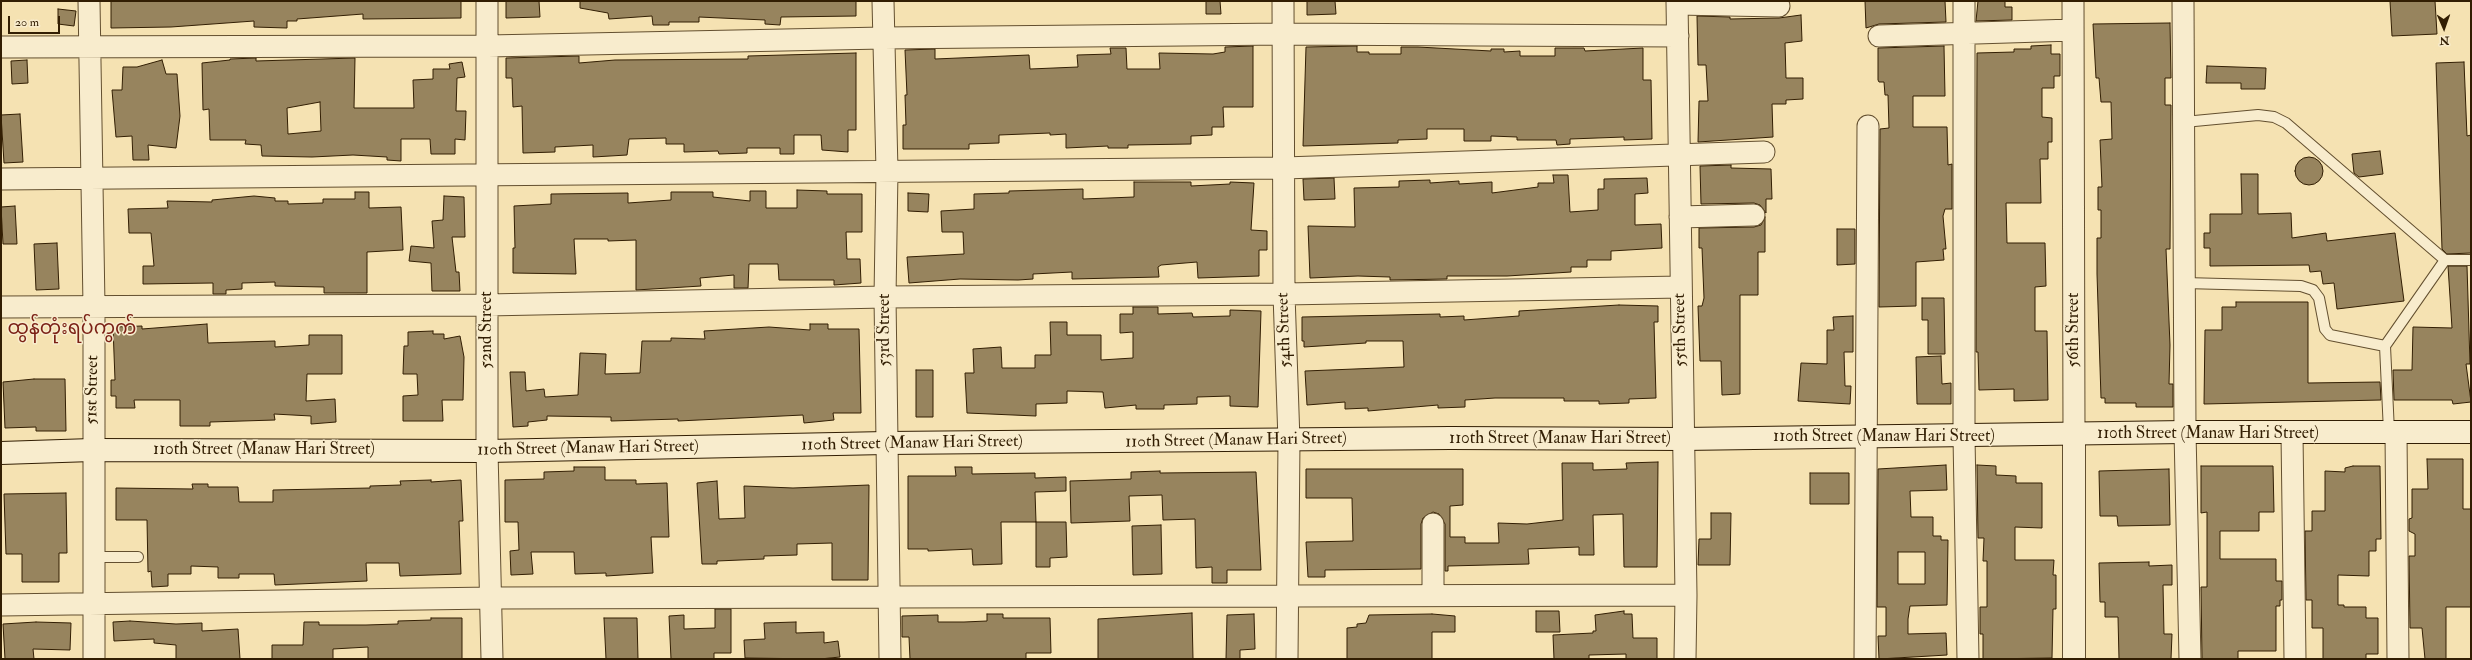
<!DOCTYPE html>
<html>
<head>
<meta charset="utf-8">
<style>
  body { margin:0 }
  #map { position:relative; width:2472px; height:660px; overflow:hidden; background:#f5e2b2; font-family:"IM FELL Double Pica",serif }
  canvas { display:block }
  .frame { position:absolute; inset:0; border:2px solid #321e03; pointer-events:none }
  .north { position:absolute; left:2424px; top:8px; width:40px; height:40px; -webkit-text-stroke:3px #f8eccd; paint-order:stroke; rotate:178deg; font-size:11px; font-weight:700; line-height:16px; text-align:center; color:#321e03 }
  .north::after { content:''; display:block; margin:auto; width:14px; height:18px; background:#321e03; clip-path:polygon(50% 0,100% 100%,50% 72%,0 100%) }
  .scale { position:absolute; left:8px; top:16px; width:52px; height:18px; box-sizing:border-box; border:2px solid #321e03; border-top:0; padding-left:5px; font-size:12px; line-height:14px; white-space:nowrap; color:#321e03; -webkit-text-stroke:3px #f8eccd; paint-order:stroke }
</style>
</head>
<body>
<div id="map">
<canvas width="2472" height="660"></canvas>
<div class="frame"></div>
<div class="north">N</div>
<div class="scale">20 m</div>
</div>
<script>
const context = document.querySelector('canvas').getContext('2d');
context.lineJoin = 'round';
function fill(path, color) { context.fillStyle = color; context.fill(path, 'evenodd'); }
const toPath = rows => new Path2D(rows.map(r => 'M' + r).join(''));
function trace(path, color, width, dash) { context.strokeStyle = color; context.lineWidth = width; context.lineCap = dash ? 'butt' : 'round'; context.setLineDash(dash || []); context.stroke(path); }
function label(font, color, halo, rows, align = 'center') {
  context.font = font + ' "IM FELL Double Pica","Noto Sans Myanmar",serif'; context.lineWidth = 3; context.setLineDash([]); context.textBaseline = 'middle'; context.strokeStyle = halo; context.fillStyle = color; for (const [text, x, y, turn = 0] of rows) {
    context.save(); context.translate(x, y); context.rotate((+turn || 0) * Math.PI / 180); context.textAlign = isNaN(turn) ? turn : align; if (halo) context.strokeText(text, 0, 0); context.fillText(text, 0, 0); context.restore();
  }
}
const building = toPath([
  [111,1,461,1,461,18,363,19,363,14,297,19,297,21,287,21,287,28,254,27,254,21,171,27,111,28,111,1],
  [506,1,539,1,540,17,506,18,506,1],
  [580,1,856,1,856,16,781,17,780,25,765,24,765,20,699,17,699,22,669,22,669,25,653,25,652,16,609,19,608,13,580,8,580,1],
  [1206,1,1220,1,1221,14,1206,14,1206,1],
  [1307,1,1335,1,1336,14,1307,15,1307,1],
  [1865,1,1945,1,1946,22,1879,24,1866,28,1865,1],
  [1978,1,2005,1,2005,7,2012,7,2012,20,1976,21,1978,1],
  [2390,1,2435,1,2437,34,2392,36,2390,1],
  [58,9,76,11,74,26,58,24,58,9],
  [1801,15,1802,41,1785,43,1786,78,1803,78,1803,99,1786,100,1786,104,1772,104,1773,137,1698,142,1699,101,1708,101,1706,65,1698,65,1697,16,1730,17,1730,19,1779,18,1801,15],
  [2170,23,2171,78,2165,78,2165,105,2171,105,2170,249,2166,249,2170,345,2169,384,2173,384,2173,407,2136,407,2136,403,2105,403,2105,398,2101,398,2097,274,2097,238,2101,238,2101,210,2098,210,2098,187,2102,187,2100,140,2112,139,2111,102,2101,102,2099,78,2096,78,2093,24,2170,23],
  [2051,45,2051,54,2060,54,2060,76,2054,76,2054,88,2042,88,2042,117,2052,118,2052,142,2048,142,2048,159,2040,159,2041,203,2006,203,2007,243,2045,243,2046,286,2035,287,2035,331,2047,331,2048,400,2014,401,2014,389,1979,390,1978,352,1976,352,1977,53,2014,52,2014,49,2031,49,2031,46,2051,45],
  [1253,46,1253,107,1223,107,1224,127,1212,127,1212,135,1191,136,1191,144,1128,145,1128,148,1108,148,1108,146,1066,148,1066,134,1050,135,1050,133,999,135,999,143,969,144,969,149,903,149,903,125,906,125,905,95,907,95,905,50,935,49,935,59,1029,55,1030,69,1078,67,1077,55,1111,54,1110,48,1126,48,1127,69,1160,69,1159,53,1213,54,1225,52,1225,47,1253,46],
  [1357,46,1357,52,1369,52,1369,54,1401,54,1401,47,1418,47,1491,51,1491,49,1504,49,1504,52,1520,51,1520,56,1555,56,1555,48,1584,48,1585,51,1643,48,1643,80,1651,80,1652,139,1624,140,1624,137,1570,139,1570,144,1557,145,1556,140,1517,140,1517,137,1491,136,1491,141,1464,141,1464,129,1427,129,1427,139,1398,140,1398,143,1303,146,1306,47,1357,46],
  [1944,46,1945,96,1913,96,1913,127,1947,127,1948,165,1952,164,1952,209,1945,209,1943,216,1946,249,1943,249,1944,260,1916,262,1916,306,1879,307,1880,129,1889,128,1888,95,1885,95,1884,82,1879,82,1878,80,1878,48,1944,46],
  [856,53,856,130,848,130,848,152,822,150,821,135,794,135,794,154,780,154,780,148,747,148,747,153,719,154,718,151,684,152,684,144,666,144,666,138,629,139,627,155,593,157,593,145,555,147,555,152,523,153,522,106,513,107,512,78,506,78,506,58,579,56,579,63,615,60,748,59,748,56,856,53],
  [256,58,256,61,355,58,354,108,414,108,413,80,433,79,433,69,450,69,449,64,462,62,465,77,457,78,456,111,466,111,465,140,455,139,455,154,431,154,430,139,401,139,401,161,387,160,387,157,353,155,312,157,262,156,261,145,245,144,246,140,210,140,209,109,203,110,202,63,230,60,230,59,256,58],
  [320,102,321,131,288,134,287,108,320,102],
  [27,60,28,83,12,84,11,61,27,60],
  [162,60,166,74,177,74,180,116,176,148,148,145,149,160,133,160,132,136,116,137,112,90,122,90,123,67,137,67,162,60],
  [2464,62,2467,136,2471,135,2471,253,2447,254,2442,249,2436,63,2464,62],
  [2207,66,2266,68,2265,89,2241,89,2241,83,2206,83,2207,66],
  [20,114,23,162,4,163,1,115,20,114],
  [2380,151,2383,174,2359,177,2354,173,2352,154,2380,151],
  '2295 171a14 14 0 1 1 28 0a14 14 0 1 1-28 0Z',
  [1731,165,1731,168,1771,169,1772,199,1766,199,1766,213,1760,205,1754,203,1701,204,1700,166,1731,165],
  [2241,174,2258,174,2258,214,2291,213,2292,238,2326,233,2327,241,2395,233,2404,301,2337,309,2334,283,2323,284,2321,271,2310,272,2309,265,2210,266,2210,248,2204,248,2204,233,2210,233,2210,214,2242,214,2241,174],
  [1553,175,1568,175,1570,212,1598,210,1598,189,1604,189,1604,179,1647,178,1648,193,1635,194,1635,225,1661,224,1662,248,1611,251,1611,260,1587,260,1587,267,1571,267,1571,272,1507,276,1447,276,1447,279,1390,280,1390,277,1358,276,1310,278,1308,226,1355,227,1354,188,1399,187,1399,181,1430,180,1430,183,1459,181,1459,184,1492,182,1492,193,1538,187,1538,183,1554,183,1553,175],
  [1334,178,1335,199,1304,200,1303,179,1334,178],
  [1134,182,1191,182,1191,186,1230,184,1230,182,1254,183,1251,230,1267,231,1267,250,1259,250,1259,276,1198,278,1197,262,1161,265,1158,267,1159,277,1072,279,1072,272,1033,274,1033,279,1018,280,960,279,909,283,907,257,964,254,963,232,942,232,941,211,974,209,974,194,1009,193,1009,191,1083,189,1083,199,1134,197,1134,182],
  [797,190,827,191,827,194,862,194,862,232,846,232,847,259,860,259,861,283,834,285,834,280,779,280,778,264,749,264,748,288,734,288,734,275,700,278,701,286,636,290,636,240,608,241,608,239,574,239,576,274,513,273,513,248,515,248,514,206,551,204,551,194,628,193,628,203,671,200,671,192,713,192,713,197,750,201,750,191,766,191,766,208,797,208,797,190],
  [355,192,369,192,369,208,401,207,403,250,367,252,367,293,324,293,324,287,275,286,275,282,242,283,242,289,226,290,226,294,213,294,213,283,143,284,143,266,154,266,151,233,129,233,128,209,168,208,167,201,212,202,212,200,254,196,275,198,275,201,288,201,288,204,323,203,323,199,355,199,355,192],
  [908,193,929,194,928,212,908,211,908,193],
  [444,196,464,197,465,237,452,237,456,272,459,272,460,291,432,291,431,263,409,261,411,246,434,248,432,221,443,220,444,196],
  [15,206,17,244,3,244,1,207,15,206],
  [1765,217,1765,252,1758,252,1758,295,1740,295,1740,394,1722,395,1721,361,1700,361,1698,306,1702,306,1704,298,1702,248,1699,248,1699,228,1754,227,1761,225,1765,217],
  [1837,229,1855,229,1855,264,1837,265,1837,229],
  [57,243,59,289,36,290,34,244,57,243],
  [2448,266,2467,266,2470,364,2466,364,2471,402,2453,404,2452,400,2394,400,2393,370,2412,370,2413,327,2452,328,2448,266],
  [1922,298,1944,298,1945,354,1928,354,1928,320,1922,320,1922,298],
  [2236,302,2308,302,2308,383,2380,382,2381,400,2204,404,2205,330,2222,330,2222,307,2236,307,2236,302],
  [1619,305,1658,306,1658,322,1654,322,1656,398,1629,399,1629,403,1599,404,1599,401,1564,401,1564,398,1495,398,1465,400,1465,407,1438,408,1438,405,1368,411,1368,408,1345,409,1345,402,1307,405,1305,371,1404,367,1403,341,1366,341,1366,343,1304,347,1304,341,1302,341,1302,317,1440,314,1440,317,1464,316,1464,320,1519,316,1519,311,1619,305],
  [1133,307,1158,307,1158,314,1192,313,1193,317,1230,316,1230,310,1261,311,1258,407,1230,406,1230,396,1197,397,1197,404,1164,405,1164,409,1136,409,1136,405,1105,408,1103,392,1067,391,1067,403,1036,404,1036,416,967,413,965,373,974,373,973,349,1001,347,1002,368,1035,368,1035,355,1051,355,1050,322,1067,322,1067,335,1101,335,1101,360,1133,358,1133,332,1120,333,1120,314,1133,314,1133,307],
  [1853,316,1853,352,1844,352,1845,386,1851,386,1850,404,1798,401,1801,363,1827,364,1827,330,1834,330,1833,317,1853,316],
  [207,324,208,343,275,341,275,347,309,345,309,335,342,335,342,374,307,374,306,401,335,399,336,422,311,424,311,416,274,414,275,420,210,422,210,426,180,426,180,400,134,400,135,408,116,408,116,396,111,396,111,380,115,380,113,327,142,326,142,329,207,324],
  [810,324,828,324,828,329,859,329,861,413,833,413,834,420,804,423,803,415,678,421,678,419,611,421,611,417,547,416,547,420,528,422,528,426,513,427,510,372,525,372,526,391,544,389,545,397,578,395,580,353,606,354,605,374,640,373,642,341,671,341,671,338,705,339,704,331,769,327,810,330,810,324],
  [433,331,433,334,444,334,444,339,460,336,464,357,463,400,442,400,443,421,403,421,403,396,418,395,417,374,403,374,404,346,408,346,408,332,433,331],
  [1941,356,1942,384,1951,383,1951,404,1917,404,1916,357,1941,356],
  [916,370,933,370,933,417,916,417,916,370],
  [34,379,65,379,66,431,36,431,36,427,5,428,3,382,34,379],
  [2427,459,2463,459,2463,509,2471,509,2471,607,2446,607,2446,659,2425,659,2422,628,2410,628,2409,556,2415,556,2415,534,2409,531,2409,519,2412,518,2412,489,2428,489,2427,459],
  [1658,462,1657,567,1624,567,1623,514,1593,515,1594,555,1579,555,1579,547,1528,549,1529,564,1448,566,1448,571,1445,571,1445,524,1439,514,1433,512,1423,518,1421,524,1421,569,1325,570,1325,577,1308,577,1306,542,1353,541,1352,498,1306,498,1306,469,1463,469,1463,505,1450,506,1450,537,1465,537,1465,543,1499,543,1498,523,1527,524,1563,520,1562,463,1593,463,1593,470,1627,469,1626,463,1658,462],
  [1946,465,1947,490,1910,491,1911,517,1933,517,1933,536,1941,536,1941,540,1948,540,1947,605,1910,606,1908,619,1908,634,1946,633,1947,655,1879,659,1878,636,1886,636,1886,607,1877,607,1878,469,1946,465],
  [1898,552,1925,552,1925,584,1898,584,1898,552],
  [1977,465,1996,466,1996,475,2016,476,2016,483,2042,483,2042,528,2015,527,2015,560,2054,560,2053,575,2056,575,2056,609,2053,609,2052,658,1983,659,1983,634,1980,634,1980,607,1987,607,1987,561,1983,561,1984,538,1978,538,1977,465],
  [2201,466,2273,466,2274,512,2259,512,2259,531,2220,531,2220,559,2276,559,2276,581,2282,581,2282,600,2280,600,2280,606,2276,606,2276,651,2238,651,2238,659,2202,659,2201,587,2207,587,2207,512,2201,513,2201,466],
  [2353,466,2380,466,2381,539,2376,539,2376,551,2369,551,2369,576,2338,575,2338,605,2344,605,2344,607,2366,607,2366,618,2378,618,2378,654,2366,654,2366,659,2323,659,2323,628,2312,628,2312,600,2306,600,2305,531,2312,531,2312,511,2325,511,2325,471,2345,472,2345,468,2353,466],
  [574,467,605,467,605,480,636,480,636,484,667,483,669,537,651,537,653,573,606,576,606,573,575,574,574,552,531,552,533,574,511,575,510,551,519,550,518,522,505,522,505,480,544,479,544,472,574,471,574,467],
  [955,467,972,467,972,474,1035,473,1035,478,1066,477,1066,491,1035,492,1036,522,1001,522,1002,564,973,565,972,549,928,551,928,549,908,549,908,476,956,476,955,467],
  [2169,469,2170,525,2118,526,2117,516,2100,516,2099,471,2169,469],
  [1160,471,1160,473,1256,472,1261,570,1227,570,1227,583,1212,583,1212,567,1196,568,1195,519,1163,520,1162,495,1129,496,1130,521,1071,523,1070,481,1131,479,1131,472,1160,471],
  [1810,473,1849,473,1849,504,1810,504,1810,473],
  [431,480,431,482,461,480,463,521,459,521,461,574,400,576,399,563,366,563,367,581,275,585,274,574,239,574,239,578,218,578,218,567,191,566,191,574,168,574,168,586,152,587,151,571,148,572,147,520,116,520,116,488,193,489,192,484,208,484,208,487,238,487,239,502,273,502,273,490,370,488,370,486,401,485,400,481,431,480],
  [717,481,719,519,745,518,744,486,793,488,869,485,868,580,832,580,832,543,797,544,797,555,764,556,764,559,717,561,717,564,702,564,697,483,717,481],
  [66,493,67,553,59,553,59,582,22,582,22,554,6,554,4,494,66,493],
  [1711,513,1731,513,1730,565,1698,565,1699,539,1711,539,1711,513],
  [1036,522,1066,522,1067,557,1050,558,1050,567,1036,567,1036,522],
  [1161,525,1162,574,1133,575,1132,526,1161,525],
  [2149,562,2149,566,2172,565,2172,585,2163,585,2164,634,2172,634,2171,659,2119,659,2118,617,2105,617,2105,602,2100,602,2099,563,2149,562],
  [715,609,731,609,731,653,714,653,714,659,671,659,669,616,684,615,684,629,715,628,715,609],
  [1536,611,1559,611,1560,632,1536,632,1536,611],
  [1624,611,1624,614,1632,614,1633,638,1657,638,1657,659,1626,659,1626,654,1589,655,1589,659,1554,659,1553,635,1593,633,1593,631,1596,631,1595,615,1624,611],
  [1192,613,1193,659,1098,659,1098,619,1192,613],
  [987,614,1003,614,1003,618,1050,618,1051,653,1026,653,1026,659,910,659,909,637,902,637,902,616,938,615,938,622,964,622,987,621,987,614],
  [1254,614,1255,649,1240,650,1240,659,1226,659,1227,615,1254,614],
  [1432,614,1455,616,1455,632,1432,632,1432,659,1347,659,1347,628,1357,627,1357,624,1366,623,1369,615,1432,614],
  [431,618,462,618,462,659,368,659,368,647,333,649,333,659,272,659,272,645,303,645,304,622,319,622,319,625,366,625,398,624,398,621,431,620,431,618],
  [604,618,637,618,638,659,606,659,604,618],
  [130,621,176,624,202,623,202,631,238,629,240,659,176,659,176,645,154,643,154,639,114,641,113,622,130,621],
  [36,622,71,623,70,650,33,649,34,659,5,659,3,624,36,622],
  [796,622,796,633,824,632,824,643,838,641,840,657,820,659,745,658,744,640,765,639,764,623,796,622]
]);
fill(building, '#97845e');
trace(building, '#321e03', 1);
const service = toPath([
  [2184,122,2258,115,2274,117,2286,123,2445,260],
  [2184,283,2301,286,2313,290,2319,298,2325,329,2330,335,2385,346,2389,432],
  [2385,346,2445,260,2471,260],
  [94,557,138,557]
]);
const minor = toPath([
  [89,1,94,306,94,659],
  [487,1,487,451,492,659],
  [883,1,887,171,885,297,890,659],
  [1283,1,1284,294,1289,441,1287,659],
  [1677,1,1686,595,1685,659],
  [1964,1,1964,437,1968,659],
  [2073,1,2074,435],
  [2183,1,2185,432,2190,659],
  [1677,4,1779,6],
  [1879,36,2073,30],
  [1,47,488,46,883,38,1284,34,1678,36],
  [1,179,1284,168,1764,152],
  [1680,217,1754,215],
  [1,307,487,305,885,297,1284,294,1681,287],
  [2396,432,2398,659],
  [2292,434,2295,659],
  [1433,595,1433,524],
  [1,605,492,598,1686,595],
  [1865,659,1868,126]
]);
const tertiary = toPath([
  [2074,435,2074,659]
]);
const secondary = toPath([
  [1,453,92,450,487,451,886,443,1450,438,1683,439,2185,432,2471,432]
]);
trace(service, '#634f2f', 12);
trace(minor, '#634f2f', 23);
trace(tertiary, '#634f2f', 24);
trace(secondary, '#321e03', 24);
trace(service, '#f8eccd', 10);
trace(minor, '#f8eccd', 21);
trace(tertiary, '#f8eccd', 22);
trace(secondary, '#f8eccd', 22);
label('17px', '#321e03', '#f8eccd', [
  ["52nd Street",487,330,-90],
  ["53rd Street",885,330,-90],
  ["54th Street",1285,330,-92],
  ["55th Street",1681,330,-91],
  ["56th Street",2074,330,-90],
  ["51st Street",93,390,-89],
  ["110th Street (Manaw Hari Street)",2208,434],
  ["110th Street (Manaw Hari Street)",1884,437],
  ["110th Street (Manaw Hari Street)",1560,439],
  ["110th Street (Manaw Hari Street)",1236,441,-1],
  ["110th Street (Manaw Hari Street)",912,444,-1],
  ["110th Street (Manaw Hari Street)",588,449,-1],
  ["110th Street (Manaw Hari Street)",264,450]
]);
label('19px', '#7a1f14', '#f8eccd', [
  ["ထွန်တုံးရပ်ကွက်",72,330]
]);
</script>
</body>
</html>
